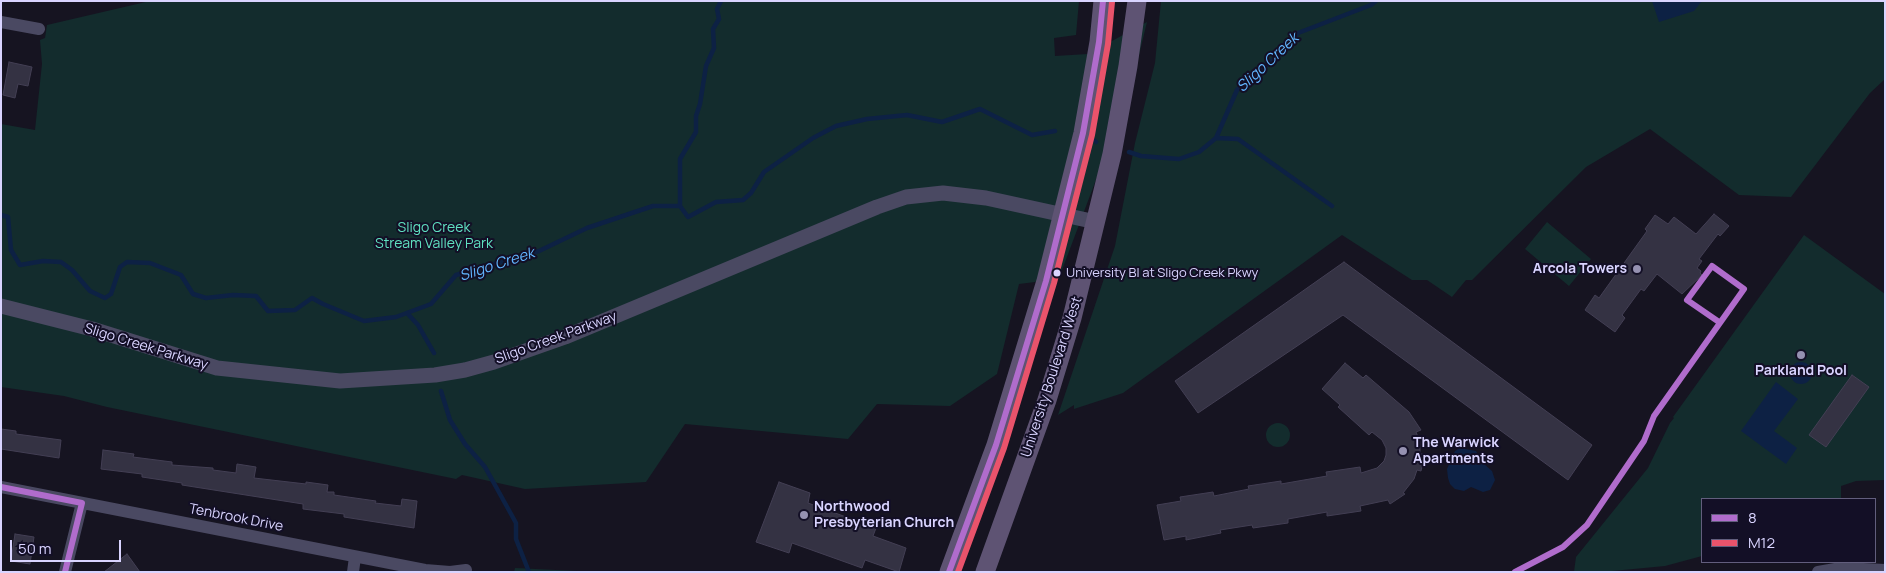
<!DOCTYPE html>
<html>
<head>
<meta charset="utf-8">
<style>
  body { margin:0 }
  #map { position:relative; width:1886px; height:573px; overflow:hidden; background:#161421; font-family:Manrope,sans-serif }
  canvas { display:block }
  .frame { position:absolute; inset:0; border:2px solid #d9d4ff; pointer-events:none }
  .legend { position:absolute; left:1701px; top:498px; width:175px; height:65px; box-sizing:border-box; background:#130f26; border:1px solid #625e7d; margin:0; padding:6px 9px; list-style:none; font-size:15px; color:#d9d4ff }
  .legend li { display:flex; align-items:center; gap:10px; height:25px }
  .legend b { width:25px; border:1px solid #625e7d }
  .scale { position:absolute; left:10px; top:540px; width:111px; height:22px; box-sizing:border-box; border:2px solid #d9d4ff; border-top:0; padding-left:6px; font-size:15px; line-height:18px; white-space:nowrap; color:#d9d4ff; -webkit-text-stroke:4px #130f26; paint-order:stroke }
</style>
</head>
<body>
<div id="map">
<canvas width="1886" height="573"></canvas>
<div class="frame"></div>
<ul class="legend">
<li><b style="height:6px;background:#b06ccc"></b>8</li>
<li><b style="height:6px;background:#e9536b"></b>M12</li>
</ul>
<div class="scale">50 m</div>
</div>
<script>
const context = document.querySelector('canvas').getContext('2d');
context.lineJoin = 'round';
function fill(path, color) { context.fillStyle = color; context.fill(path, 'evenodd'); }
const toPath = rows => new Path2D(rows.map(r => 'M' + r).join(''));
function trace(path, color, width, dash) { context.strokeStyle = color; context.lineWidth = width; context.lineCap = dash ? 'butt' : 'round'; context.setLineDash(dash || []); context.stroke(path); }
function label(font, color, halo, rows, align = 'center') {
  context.font = font + ' Manrope,sans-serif'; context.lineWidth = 4; context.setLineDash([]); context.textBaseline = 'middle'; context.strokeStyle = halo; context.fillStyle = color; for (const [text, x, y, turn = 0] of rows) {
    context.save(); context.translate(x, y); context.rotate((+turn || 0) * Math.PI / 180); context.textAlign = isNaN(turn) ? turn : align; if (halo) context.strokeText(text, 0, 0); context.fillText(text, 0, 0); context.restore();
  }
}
fill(toPath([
  [150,1,1079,1,1076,35,1054,38,1055,56,1088,54,1147,22,1132,84,1062,270,1035,282,1019,284,997,374,950,406,877,404,848,439,685,424,646,482,525,489,462,475,456,479,107,407,64,396,1,387,1,124,35,130,42,64,40,40,45,38,47,25],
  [1161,1,1885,1,1885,79,1870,93,1791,197,1739,195,1650,129,1586,167,1472,280,1466,280,1452,297,1427,280,1412,280,1342,235,1123,393,1074,409,1074,405,1058,415,1115,246,1135,143,1155,63],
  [1547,222,1591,259,1569,286,1525,249],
  [1804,235,1885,294,1885,480,1856,481,1841,486,1841,499,1702,499,1702,556,1665,566,1602,572,1574,572,1576,557,1648,468,1670,423,1674,418,1673,417],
  '1266 435a12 12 0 1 1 24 0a12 12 0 1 1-24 0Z',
  [515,568,597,572,514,572]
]), '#132c2d');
fill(toPath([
  [1652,1,1702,1,1694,11,1659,22],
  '1790 373a11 11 0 1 1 22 0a11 11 0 1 1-22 0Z',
  [1776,382,1798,399,1774,431,1797,448,1786,464,1741,431],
  [1460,448,1476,451,1484,464,1492,471,1495,480,1490,490,1483,492,1471,487,1464,491,1455,489,1450,484,1448,478,1447,469,1455,451]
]), '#0d2144');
trace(toPath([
  [1216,138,1238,139,1332,206],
  [1095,141,1096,142],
  [1129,152,1141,156,1179,159,1199,152,1216,138,1237,90,1282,52,1298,33,1371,5,1376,1],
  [680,206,680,159,696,132,696,116,700,104,706,66,714,48,713,29,719,19,717,9,721,1],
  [1,215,8,217,11,250,20,265,43,261,61,262,72,270,90,291,105,298,111,294,120,267,127,262,150,263,181,275,193,294,206,298,233,295,256,296,268,311,295,310,312,298,323,304,364,321,396,317,431,304,456,275,539,251,587,228,653,206,680,206,688,217,716,202,743,200,751,193,764,172,813,138,836,126,867,119,907,115,942,122,980,109,1032,135,1055,131],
  [407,313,418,325,434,353],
  [441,391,450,420,465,444,485,467,516,523,516,539,529,572]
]), '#0d2144', 4.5);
const building = toPath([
  [9,62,32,67,28,86,18,84,15,98,3,95,9,62],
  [1714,214,1729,226,1720,236,1718,234,1699,259,1702,261,1697,268,1701,271,1700,273,1702,275,1682,294,1657,274,1644,291,1641,289,1622,315,1625,318,1615,332,1585,310,1595,295,1599,298,1647,231,1645,229,1655,215,1668,224,1674,217,1696,234,1714,214],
  [1344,262,1592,445,1568,480,1343,315,1198,413,1175,381,1344,262],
  [1345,363,1363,378,1366,375,1409,412,1421,430,1416,432,1420,442,1420,454,1425,454,1421,471,1417,470,1414,479,1403,493,1405,494,1390,504,1388,500,1360,506,1361,511,1327,516,1327,512,1288,519,1288,523,1253,528,1252,525,1220,530,1221,533,1186,540,1186,536,1164,540,1157,505,1181,501,1180,497,1213,492,1214,496,1249,489,1248,486,1281,481,1281,484,1327,476,1326,472,1360,467,1361,473,1377,468,1384,461,1386,455,1386,448,1382,440,1372,432,1369,435,1338,407,1340,405,1322,389,1345,363],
  [1852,375,1869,387,1826,447,1809,435,1852,375],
  [1,429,16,431,16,434,61,440,59,458,1,449,1,429],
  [103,450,134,454,133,457,172,462,172,465,213,468,213,470,236,473,237,464,256,467,254,478,306,484,306,482,328,485,327,492,334,492,334,495,376,501,375,503,401,506,402,499,417,501,414,528,344,517,344,514,303,509,303,504,182,485,182,483,142,477,142,474,101,469,103,450],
  [779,482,810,493,808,503,876,528,873,536,906,548,899,572,865,560,862,568,792,543,789,553,756,542,779,482],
  [15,534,34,537,30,564,11,561,15,534],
  [127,554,140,572,104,572,127,554]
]);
fill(building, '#343243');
trace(building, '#433f54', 1);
trace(toPath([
  [1,22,39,29],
  [1,487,425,570,450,572,466,570],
  [65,572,82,503],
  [353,572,355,557],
  [1818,572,1841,568,1885,570]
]), '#4a4962', 12);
trace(toPath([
  [1,306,92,329,217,368,340,381,435,375,465,370,494,362,565,337,877,207,906,197,943,193,986,198,1096,222]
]), '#4a4962', 15);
trace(toPath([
  [949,572,996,445,1046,281,1083,133,1099,42,1103,1],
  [985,572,1047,400,1072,318,1112,154,1128,66,1137,1]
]), '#5e5373', 19);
trace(toPath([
  [1,487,82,503,65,572],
  [949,572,996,445,1046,281,1083,133,1099,42,1103,1],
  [1515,572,1563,547,1587,525,1644,441,1654,416,1744,289,1712,266,1687,300,1719,322]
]), '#b06ccc', 6);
trace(toPath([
  [958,572,1004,448,1054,283,1092,135,1108,44,1112,2]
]), '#e9536b', 6);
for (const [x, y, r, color] of [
  [1637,269,5,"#9591b1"],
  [1057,273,4.5,"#d9d4ff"],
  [1801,355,5,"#9591b1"],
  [1403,451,5,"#9591b1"],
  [804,515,5,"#9591b1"]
]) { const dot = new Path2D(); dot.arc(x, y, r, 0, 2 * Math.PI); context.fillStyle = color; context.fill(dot); trace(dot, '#130f26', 2); }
label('13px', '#d9d4ff', '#130f26', [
  ["University Bl at Sligo Creek Pkwy",1066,273]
], 'left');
label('14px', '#5fe0c0', '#130f26', [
  ["Sligo Creek",434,228],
  ["Stream Valley Park",434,244]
]);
label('bold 14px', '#d9d4ff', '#130f26', [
  ["Arcola Towers",1627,269,"right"],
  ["Parkland Pool",1801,371,"center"],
  ["The Warwick",1413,443],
  ["Apartments",1413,459],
  ["Northwood",814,507],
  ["Presbyterian Church",814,523]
], 'left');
label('14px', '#d9d4ff', '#130f26', [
  ["Sligo Creek Parkway",556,338,-20],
  ["Sligo Creek Parkway",146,347,17],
  ["University Boulevard West",1052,377,-72],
  ["Tenbrook Drive",236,518,11]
]);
label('italic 15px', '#62b6ff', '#130f26', [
  ["Sligo Creek",1268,63,-43],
  ["Sligo Creek",497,265,-18]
]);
</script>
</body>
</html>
